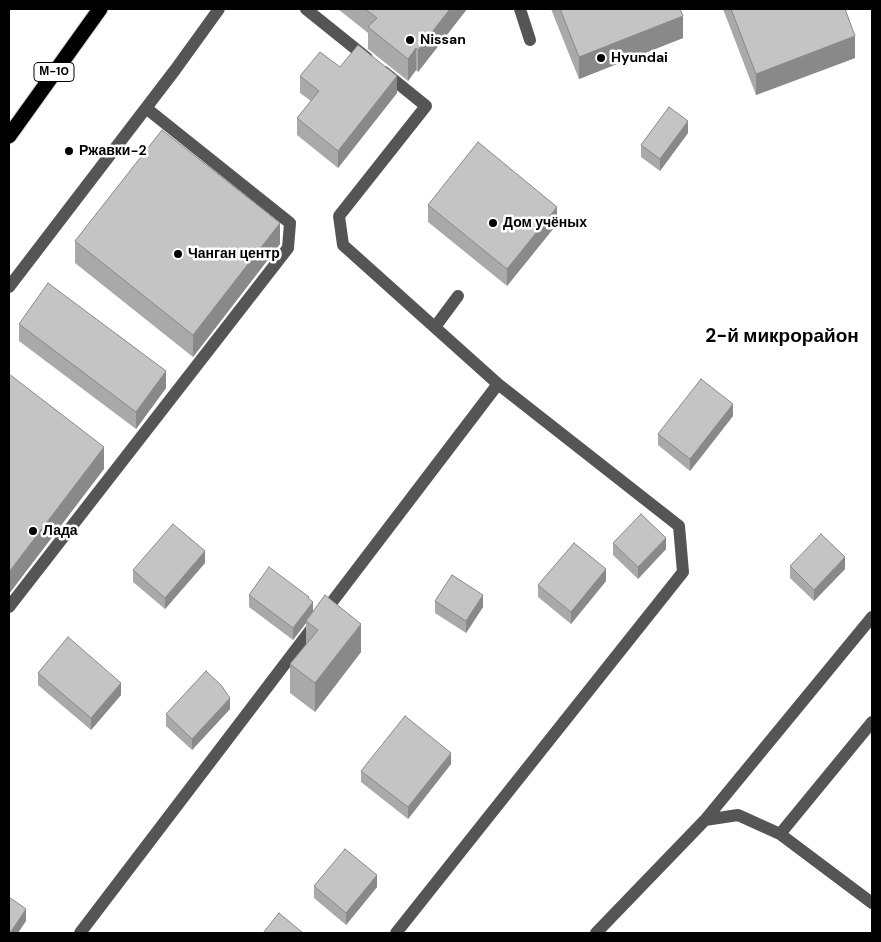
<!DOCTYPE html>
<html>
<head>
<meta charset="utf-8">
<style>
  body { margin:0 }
  #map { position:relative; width:881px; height:942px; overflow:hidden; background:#fff; font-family:"DM Sans",sans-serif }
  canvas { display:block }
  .frame { position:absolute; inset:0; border:10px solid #000; pointer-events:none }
</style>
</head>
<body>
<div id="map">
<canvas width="881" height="942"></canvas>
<div class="frame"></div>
</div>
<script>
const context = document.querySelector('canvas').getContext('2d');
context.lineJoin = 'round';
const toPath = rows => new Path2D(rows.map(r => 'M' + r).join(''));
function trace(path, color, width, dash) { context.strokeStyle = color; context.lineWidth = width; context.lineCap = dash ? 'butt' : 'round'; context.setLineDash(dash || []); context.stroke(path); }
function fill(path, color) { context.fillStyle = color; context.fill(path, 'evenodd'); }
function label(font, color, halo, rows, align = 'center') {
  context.font = font + ' "DM Sans",sans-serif'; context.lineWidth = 5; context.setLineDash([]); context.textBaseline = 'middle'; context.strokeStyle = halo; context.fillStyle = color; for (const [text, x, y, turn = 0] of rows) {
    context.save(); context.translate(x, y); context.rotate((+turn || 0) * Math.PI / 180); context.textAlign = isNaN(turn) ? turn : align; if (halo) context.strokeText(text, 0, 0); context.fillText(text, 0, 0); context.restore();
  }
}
const highway = toPath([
  [9,136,100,9]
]);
trace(highway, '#dbdbdb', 17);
trace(toPath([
  [306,9,367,58],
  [520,9,530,40],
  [384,72,426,106,339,216,343,245,498,384,679,526,683,572,396,933],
  [9,287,175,70,219,9],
  [435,327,458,296],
  [9,607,288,248,290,223,146,108],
  [705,820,738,815,780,834,872,903],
  [780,834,872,722],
  [80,933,498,384],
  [596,933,705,820,872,617]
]), '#555', 12);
trace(highway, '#000', 15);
fill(toPath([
  [338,9,467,9,418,72,416,70,408,81,368,49,368,33],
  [551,9,680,9,683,38,579,79],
  [723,9,845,9,855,58,756,95],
  [340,67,397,93,338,168,297,135,297,118,311,101,300,93,300,76],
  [688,133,660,171,641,157,641,145],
  [428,205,557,224,507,286,428,222],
  [75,241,280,244,193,357,75,263],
  [19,324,166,388,136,429,19,341],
  [733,416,690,471,658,445,658,434],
  [613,543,666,549,638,579,613,555],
  [205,563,165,609,133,582,133,570],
  [790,566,845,569,814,601,790,578],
  [606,581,571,624,538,597,538,585],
  [249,595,309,600,313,612,361,652,315,712,290,693,290,664,306,645,306,623,293,640,249,607],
  [435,601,483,607,466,633,435,613],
  [38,673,121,695,91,730,38,685],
  [230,709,192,750,166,726,166,714],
  [451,764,408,819,361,782,361,771],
  [314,886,377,887,346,925,314,898]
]), '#a9a9a9');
fill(toPath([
  [450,9,467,9,418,72,418,50],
  [683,16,683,38,579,79,579,57],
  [855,36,855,58,756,95,756,74],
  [416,48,416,70,408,81,408,59],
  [397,76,397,93,338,168,338,151],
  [688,121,688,133,660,171,660,159],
  [557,207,557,224,507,286,507,269],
  [280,223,280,244,193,357,193,335],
  [166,371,166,388,136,429,136,412],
  [733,404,733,416,690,471,690,459],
  [104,447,104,469,9,594,9,572],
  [666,538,666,549,638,579,638,567],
  [205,551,205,563,165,609,165,598],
  [845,557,845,569,814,601,814,590],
  [606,569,606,581,571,624,571,612],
  [483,595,483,607,466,633,466,621],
  [309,597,309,607,313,602,313,614,306,621,306,623,293,640,293,628],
  [361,624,361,652,315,712,315,683],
  [121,683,121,695,91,730,91,718],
  [230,698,230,709,192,750,192,739],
  [451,753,451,764,408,819,408,807],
  [377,875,377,887,346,925,346,913],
  [26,909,26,921,18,933,10,933]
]), '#898989');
const building = toPath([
  [365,9,450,9,418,50,416,48,408,59,368,27,377,18,365,9],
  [560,9,680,9,683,16,579,57,560,9],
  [731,9,845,9,855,36,756,74,731,9],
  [358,45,397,76,338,151,297,118,319,91,300,76,320,52,340,67,358,45],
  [669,107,688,121,660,159,641,145,669,107],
  [162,130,280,223,193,335,75,241,162,130],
  [478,142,557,207,507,269,428,205,478,142],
  [48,283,166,371,136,412,19,324,48,283],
  [9,374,104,447,9,572,9,374],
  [701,379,733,404,690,459,658,434,701,379],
  [641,514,666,538,638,567,613,543,641,514],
  [173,524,205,551,165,598,133,570,173,524],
  [821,534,845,557,814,590,790,566,821,534],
  [574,543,606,569,571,612,538,585,574,543],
  [269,567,309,597,308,598,313,602,293,628,249,595,269,567],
  [452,575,483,595,466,621,435,601,452,575],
  [325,595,361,624,315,683,290,664,318,630,306,621,325,595],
  [68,637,121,683,91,718,38,673,68,637],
  [206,671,221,685,230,698,192,739,166,714,206,671],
  [405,716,451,753,408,807,361,771,405,716],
  [345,849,377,875,346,913,314,886,345,849],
  [9,897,26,909,10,933,9,933,9,897],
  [279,913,303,933,263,933,279,913]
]);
fill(building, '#c4c4c4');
trace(building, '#898989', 1);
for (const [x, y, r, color] of [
  [410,40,5,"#000"],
  [601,58,5,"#000"],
  [69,151,5,"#000"],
  [493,223,5,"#000"],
  [178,254,5,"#000"],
  [33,531,5,"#000"]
]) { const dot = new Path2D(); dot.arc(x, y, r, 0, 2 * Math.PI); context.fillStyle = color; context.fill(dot); trace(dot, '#fff', 2); }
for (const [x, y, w] of [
  [54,72,40]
]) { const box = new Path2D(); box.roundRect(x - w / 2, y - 9.5, w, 19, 4); context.fillStyle = '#fff'; context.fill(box); trace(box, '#000', 1); }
label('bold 12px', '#000', null, [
  ["М-10",54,72]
]);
label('bold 14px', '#000', '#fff', [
  ["Nissan",420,40],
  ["Hyundai",611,58],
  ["Ржавки-2",79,151],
  ["Дом учёных",503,223],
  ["Чанган центр",188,254],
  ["Лада",43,531]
], 'left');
label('bold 19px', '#000', '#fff', [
  ["2-й микрорайон",782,337]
]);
</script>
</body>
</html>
